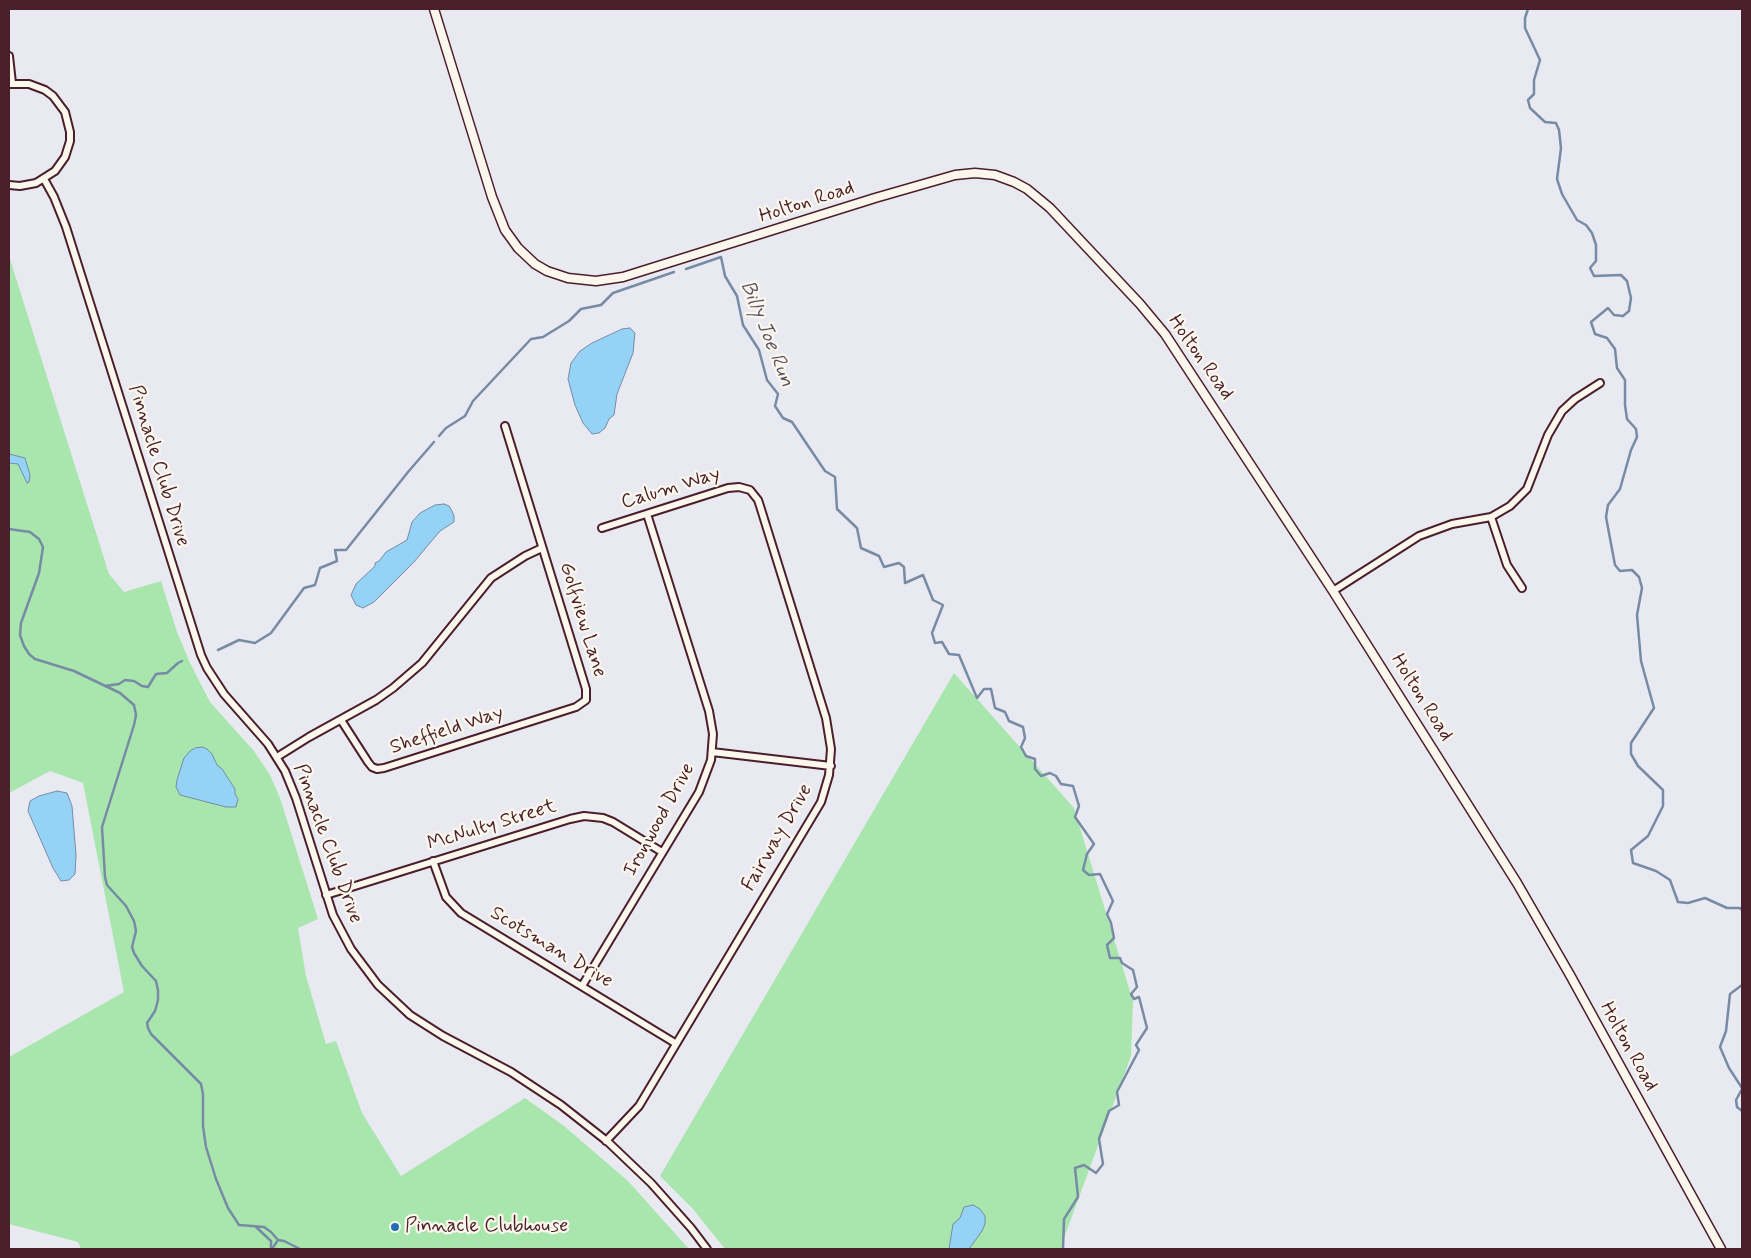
<!DOCTYPE html>
<html>
<head>
<meta charset="utf-8">
<style>
  body { margin:0 }
  #map { position:relative; width:1751px; height:1258px; overflow:hidden; background:#e9eaf1; font-family:Mynerve,sans-serif }
  canvas { display:block }
  .frame { position:absolute; inset:0; border:10px solid #4a1f2b; pointer-events:none }
</style>
</head>
<body>
<div id="map">
<canvas width="1751" height="1258"></canvas>
<div class="frame"></div>
</div>
<script>
const context = document.querySelector('canvas').getContext('2d');
context.lineJoin = 'round';
function fill(path, color) { context.fillStyle = color; context.fill(path, 'evenodd'); }
const toPath = rows => new Path2D(rows.map(r => 'M' + r).join(''));
function trace(path, color, width, dash) { context.strokeStyle = color; context.lineWidth = width; context.lineCap = dash ? 'butt' : 'round'; context.setLineDash(dash || []); context.stroke(path); }
function label(font, color, halo, rows, align = 'center') {
  context.font = font + ' Mynerve,sans-serif'; context.lineWidth = 4.5; context.setLineDash([]); context.textBaseline = 'middle'; context.strokeStyle = halo; context.fillStyle = color; for (const [text, x, y, turn = 0] of rows) {
    context.save(); context.translate(x, y); context.rotate((+turn || 0) * Math.PI / 180); context.textAlign = isNaN(turn) ? turn : align; if (halo) context.strokeText(text, 0, 0); context.fillText(text, 0, 0); context.restore();
  }
}
fill(toPath([
  [9,256,109,574,124,592,161,581,177,632,190,663,210,702,254,751,270,775,280,798,318,919,298,928,306,976,326,1044,336,1041,362,1113,401,1176,525,1098,564,1126,628,1181,689,1249,81,1249,78,1242,9,1224,9,1057,124,992,83,783,50,771,9,793],
  [954,673,1074,808,1133,1001,1131,1056,1064,1238,1063,1249,725,1249,693,1209,660,1176]
]), '#a8e6ae');
const water = toPath([
  [630,328,635,333,633,353,617,394,614,415,609,419,605,428,599,433,592,434,583,423,575,405,568,379,571,363,580,351,592,343,622,329,630,328],
  [9,454,25,458,30,475,29,482,27,483,18,464,9,463,9,454],
  [444,504,449,506,452,511,454,516,454,522,440,531,414,562,374,602,363,608,356,605,351,595,356,584,375,566,375,563,379,561,386,552,407,540,412,522,420,513,435,505,444,504],
  [202,747,207,749,212,754,217,765,222,769,235,789,235,794,238,799,236,807,226,807,180,795,176,787,177,780,184,758,190,751,195,748,202,747],
  [57,791,67,793,72,806,76,855,75,874,69,880,61,881,53,868,28,811,30,801,39,796,57,791],
  [973,1205,980,1209,985,1216,985,1224,982,1231,969,1249,949,1249,953,1224,960,1218,964,1207,973,1205]
]);
fill(water, '#95d3f6');
trace(water, '#778ba5', 1);
trace(toPath([
  [1528,9,1525,18,1525,28,1540,60,1534,80,1534,94,1528,100,1530,108,1545,122,1556,123,1559,130,1561,148,1557,179,1562,194,1577,220,1586,225,1592,233,1596,245,1596,261,1590,268,1594,276,1621,275,1627,281,1631,298,1629,311,1623,316,1614,315,1608,308,1591,322,1595,334,1607,338,1615,349,1617,368,1625,380,1625,405,1627,419,1636,429,1637,437,1631,450,1620,489,1608,505,1606,517,1615,565,1620,571,1632,570,1639,577,1642,588,1637,615,1641,661,1654,708,1631,743,1631,754,1638,766,1663,790,1663,806,1648,836,1631,850,1633,863,1656,871,1670,880,1678,902,1688,903,1705,898,1727,908,1740,908,1742,910],
  [686,269,721,257,725,276,737,296,743,325,759,350,767,380,778,394,775,406,783,418,792,422,825,471,835,477,837,509,857,528,861,548,879,556,884,567,899,563,904,567,905,583,923,575,933,600,943,605,932,633,935,643,942,642,949,654,959,655,977,698,984,689,991,689,995,708,1005,712,1009,721,1023,727,1025,738,1021,747,1026,756,1035,759,1035,769,1041,776,1050,773,1056,776,1061,784,1073,786,1079,806,1075,817,1094,844,1087,854,1083,870,1089,875,1100,874,1113,901,1107,914,1111,923,1114,938,1107,945,1110,958,1120,958,1122,963,1133,970,1137,987,1131,994,1134,999,1139,997,1147,1028,1136,1045,1139,1050,1117,1092,1119,1105,1109,1111,1099,1139,1103,1164,1096,1173,1084,1165,1075,1168,1078,1197,1064,1219,1063,1249],
  [439,436,446,428,465,416,473,401,531,339,543,337,569,321,581,309,601,305,613,293,674,272],
  [9,529,30,532,39,539,43,547,39,573,21,623,20,635,24,646,29,654,35,659,74,671,120,693,134,705,136,715,134,725,102,827,105,877,107,885,126,906,134,921,136,931,132,947,134,953,142,966,156,981,158,990,158,1000,155,1011,147,1023,148,1028,151,1034,201,1084,203,1094,203,1126,206,1147,216,1179,228,1208,239,1225,264,1227,271,1232,278,1240,272,1249],
  [218,650,239,640,255,643,271,633,304,588,315,585,320,568,337,561,335,550,346,550,408,472,434,442],
  [105,686,119,684,125,680,134,681,142,686,148,687,156,674,167,673,178,663,182,661],
  [1742,985,1730,994,1726,1031,1720,1047,1729,1068,1742,1088],
  [1742,1089,1736,1100,1737,1107,1742,1111],
  [256,1227,271,1241,271,1248],
  [278,1240,284,1241,300,1249]
]), '#778ba5', 2.5);
const minor = toPath([
  [9,56,12,83],
  [9,84,29,84,45,90,53,96,65,112,70,132,70,141,65,157,55,171,36,183,20,186,9,185],
  [44,179,54,197,66,227,201,655,207,668,224,694,268,744,285,771,296,798,333,915,351,949,378,985,410,1015,443,1036,511,1072,561,1105,608,1142,651,1183,691,1228,707,1249],
  [1491,517,1507,565,1522,588],
  [602,528,728,488,739,487,750,490,758,500,760,506,826,718,831,749,829,775,821,802,639,1106,606,1141],
  [1333,591,1419,536,1452,524,1491,517,1510,506,1527,489,1548,435,1562,411,1575,399,1600,383],
  [341,720,368,762,372,767,377,769,384,768,576,707,586,700,586,689,505,426],
  [712,752,831,766],
  [277,757,309,737,376,700,393,688,422,663,491,578,525,556,542,548],
  [433,861,446,897,461,913,675,1043],
  [326,895,570,819,584,816,603,818,613,822,662,852],
  [582,986,699,792,711,760,713,734,709,711,647,514]
]);
const tertiary = toPath([
  [434,9,492,197,505,230,518,248,535,264,547,271,568,278,596,281,623,277,875,198,955,175,975,173,995,175,1014,182,1027,189,1050,208,1140,304,1165,334,1333,591,1517,883,1570,975,1721,1249]
]);
trace(minor, '#4a1f2b', 10);
trace(tertiary, '#4a1f2b', 11);
trace(minor, '#fbf7ec', 6);
trace(tertiary, '#fbf7ec', 8);
for (const [x, y, r, color] of [
  [395,1227,5,"#1f6fb2"]
]) { const dot = new Path2D(); dot.arc(x, y, r, 0, 2 * Math.PI); context.fillStyle = color; context.fill(dot); trace(dot, '#fbf7ec', 2); }
label('20px', '#4a1f2b', '#fbf7ec', [
  ["Holton Road",807,203,-18],
  ["Holton Road",1200,358,55],
  ["Pinnacle Club Drive",158,466,73],
  ["Calum Way",671,489,-17],
  ["Golfview Lane",582,620,73],
  ["Holton Road",1421,698,58],
  ["Sheffield Way",447,731,-18],
  ["Ironwood Drive",660,820,-61],
  ["McNulty Street",492,826,-17],
  ["Fairway Drive",778,838,-60],
  ["Pinnacle Club Drive",327,844,70],
  ["Scotsman Drive",551,948,31],
  ["Holton Road",1628,1047,61]
]);
label('20px', '#4a1f2b', '#fbf7ec', [
  ["Pinnacle Clubhouse",405,1227]
], 'left');
label('italic 21px', '#605568', '#fbf7ec', [
  ["Billy Joe Run",766,334,68]
]);
</script>
</body>
</html>
